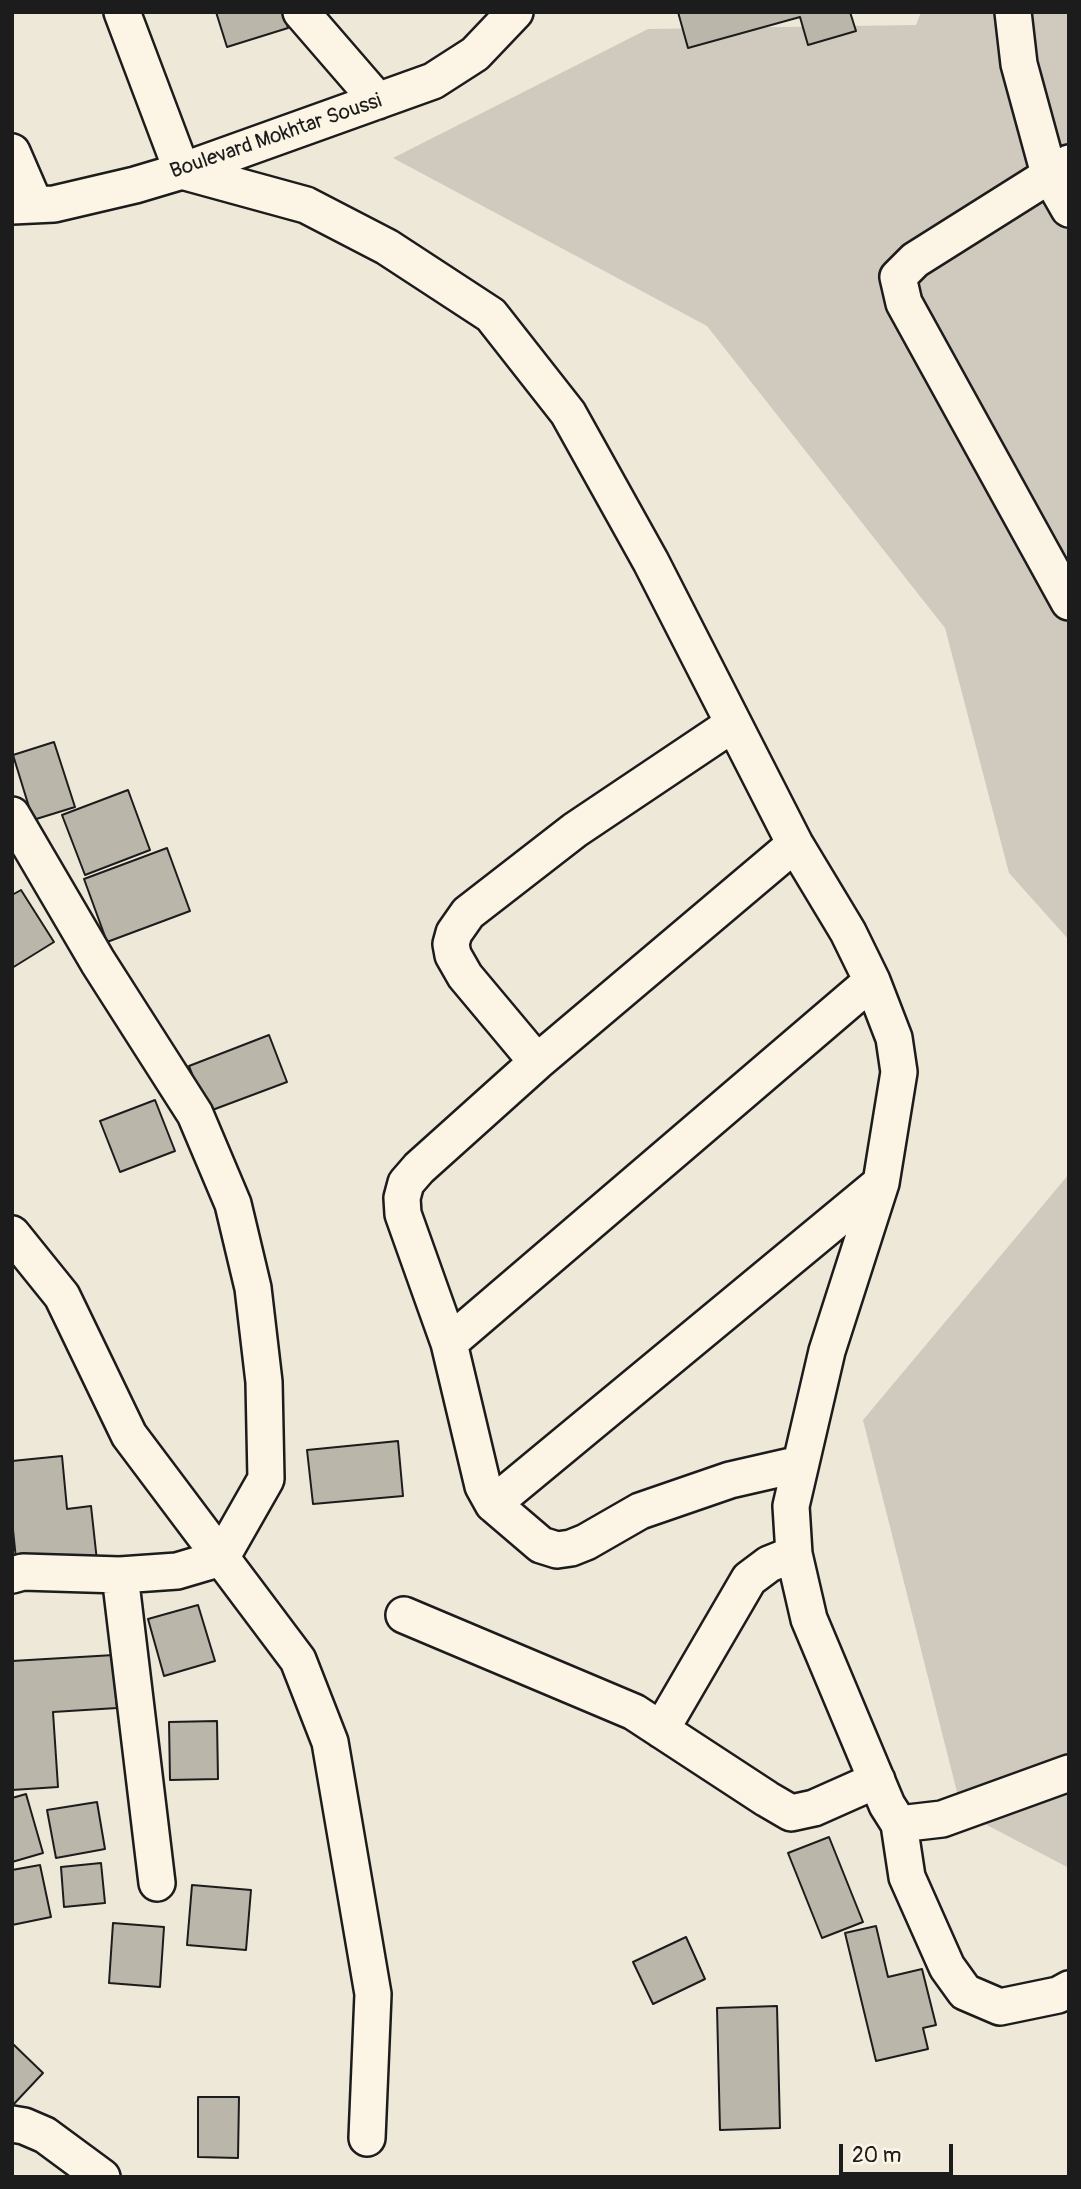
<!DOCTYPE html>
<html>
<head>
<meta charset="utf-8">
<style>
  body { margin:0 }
  #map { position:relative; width:1081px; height:2189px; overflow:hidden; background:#eee8d9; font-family:Pangolin,sans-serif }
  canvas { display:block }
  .frame { position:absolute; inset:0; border:14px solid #1c1c1c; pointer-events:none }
  .scale { position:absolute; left:839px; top:2144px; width:114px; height:32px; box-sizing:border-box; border:4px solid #1c1c1c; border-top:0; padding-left:9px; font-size:21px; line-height:24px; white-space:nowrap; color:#1c1c1c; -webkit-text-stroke:5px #fcf5e5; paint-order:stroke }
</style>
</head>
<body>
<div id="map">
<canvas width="1081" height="2189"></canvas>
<div class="frame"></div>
<div class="scale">20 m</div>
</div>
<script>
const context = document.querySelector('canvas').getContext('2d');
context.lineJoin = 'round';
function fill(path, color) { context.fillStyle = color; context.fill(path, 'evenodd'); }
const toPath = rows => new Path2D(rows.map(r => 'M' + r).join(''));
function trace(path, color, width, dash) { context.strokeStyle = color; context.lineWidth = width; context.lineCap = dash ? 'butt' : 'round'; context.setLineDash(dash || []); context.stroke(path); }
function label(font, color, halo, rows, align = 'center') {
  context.font = font + ' Pangolin,sans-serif'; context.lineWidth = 7; context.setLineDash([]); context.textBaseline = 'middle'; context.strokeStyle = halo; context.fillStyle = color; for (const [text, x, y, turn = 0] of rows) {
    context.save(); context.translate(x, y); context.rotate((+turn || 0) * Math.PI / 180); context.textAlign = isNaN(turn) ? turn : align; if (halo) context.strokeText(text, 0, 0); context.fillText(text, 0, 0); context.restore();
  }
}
fill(toPath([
  [921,12,1069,12,1069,940,1009,873,945,628,707,326,393,158,648,29,916,25],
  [1069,1174,1069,1868,962,1812,863,1420]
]), '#cfcabd');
const building = toPath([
  [216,12,283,12,288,28,227,47,216,12],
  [678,12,850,12,856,31,808,45,800,17,688,48,678,12],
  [54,742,75,807,33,820,13,755,54,742],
  [128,790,150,850,85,875,62,815,128,790],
  [167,848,190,911,107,942,84,879,167,848],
  [21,890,54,942,12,968,12,895,21,890],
  [269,1035,287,1082,207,1112,189,1066,269,1035],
  [155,1100,175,1151,120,1172,100,1121,155,1100],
  [398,1441,403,1496,313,1504,307,1450,398,1441],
  [62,1456,67,1509,91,1506,97,1561,17,1569,12,1520,12,1461,62,1456],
  [198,1605,215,1661,164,1676,148,1619,198,1605],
  [114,1655,117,1708,53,1712,58,1787,12,1790,12,1661,114,1655],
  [217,1721,218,1779,170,1780,169,1722,217,1721],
  [26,1794,43,1853,12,1862,12,1798,26,1794],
  [97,1802,105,1849,56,1858,47,1810,97,1802],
  [829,1837,863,1922,822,1938,788,1853,829,1837],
  [101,1863,105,1903,64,1907,61,1867,101,1863],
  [40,1865,51,1917,12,1925,12,1870,40,1865],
  [192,1885,251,1890,246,1950,187,1945,192,1885],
  [113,1923,164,1927,160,1987,109,1983,113,1923],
  [876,1926,888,1977,922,1969,936,2025,923,2028,928,2049,876,2061,845,1933,876,1926],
  [686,1937,705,1979,653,2004,633,1962,686,1937],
  [777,2006,780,2128,720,2130,717,2008,777,2006],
  [14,2045,43,2073,12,2106,12,2047,14,2045],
  [198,2097,239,2097,238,2158,198,2157,198,2097]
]);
fill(building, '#bab6aa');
trace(building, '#1c1c1c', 2);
const minor = toPath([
  [122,12,182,171,306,205,387,247,491,315,568,413,651,562,795,844,848,932,872,981,894,1038,899,1072,881,1183,827,1351,791,1506,794,1554,809,1619,887,1805,899,1824,942,1819,1069,1773],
  [301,12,378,101],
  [1013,12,1019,64,1049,174,1069,209],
  [12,152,35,205],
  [1069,163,915,260,898,277,904,303,1069,602],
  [12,206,54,204,135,185,182,171,433,81,475,54,515,12],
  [12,815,98,962,195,1114,233,1204,253,1288,264,1382,266,1479,221,1558,177,1571,120,1575],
  [795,844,537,1062,419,1168,406,1183,402,1198,403,1214,449,1343,483,1486,493,1504,541,1545,557,1550,571,1548,586,1542,640,1511,730,1480,800,1464],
  [537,1062,465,976,453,955,451,944,454,933,468,913,575,830,733,724],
  [12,1234,62,1296,129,1435,298,1660,330,1742,373,1994,367,2138],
  [449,1343,872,981],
  [493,1504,881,1183],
  [12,1575,23,1572,120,1575,157,1883],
  [404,1615,634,1712,767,1799,791,1813,814,1808,877,1780],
  [661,1730,749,1579,769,1564,794,1554],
  [899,1824,907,1877,947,1967,965,1992,1000,2007,1058,1995,1069,1989],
  [12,2124,24,2126,45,2135,102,2177]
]);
trace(minor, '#1c1c1c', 40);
trace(minor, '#fcf5e5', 35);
label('21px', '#1c1c1c', '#fcf5e5', [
  ["Boulevard Mokhtar Soussi",276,137,-19]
]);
</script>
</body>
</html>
